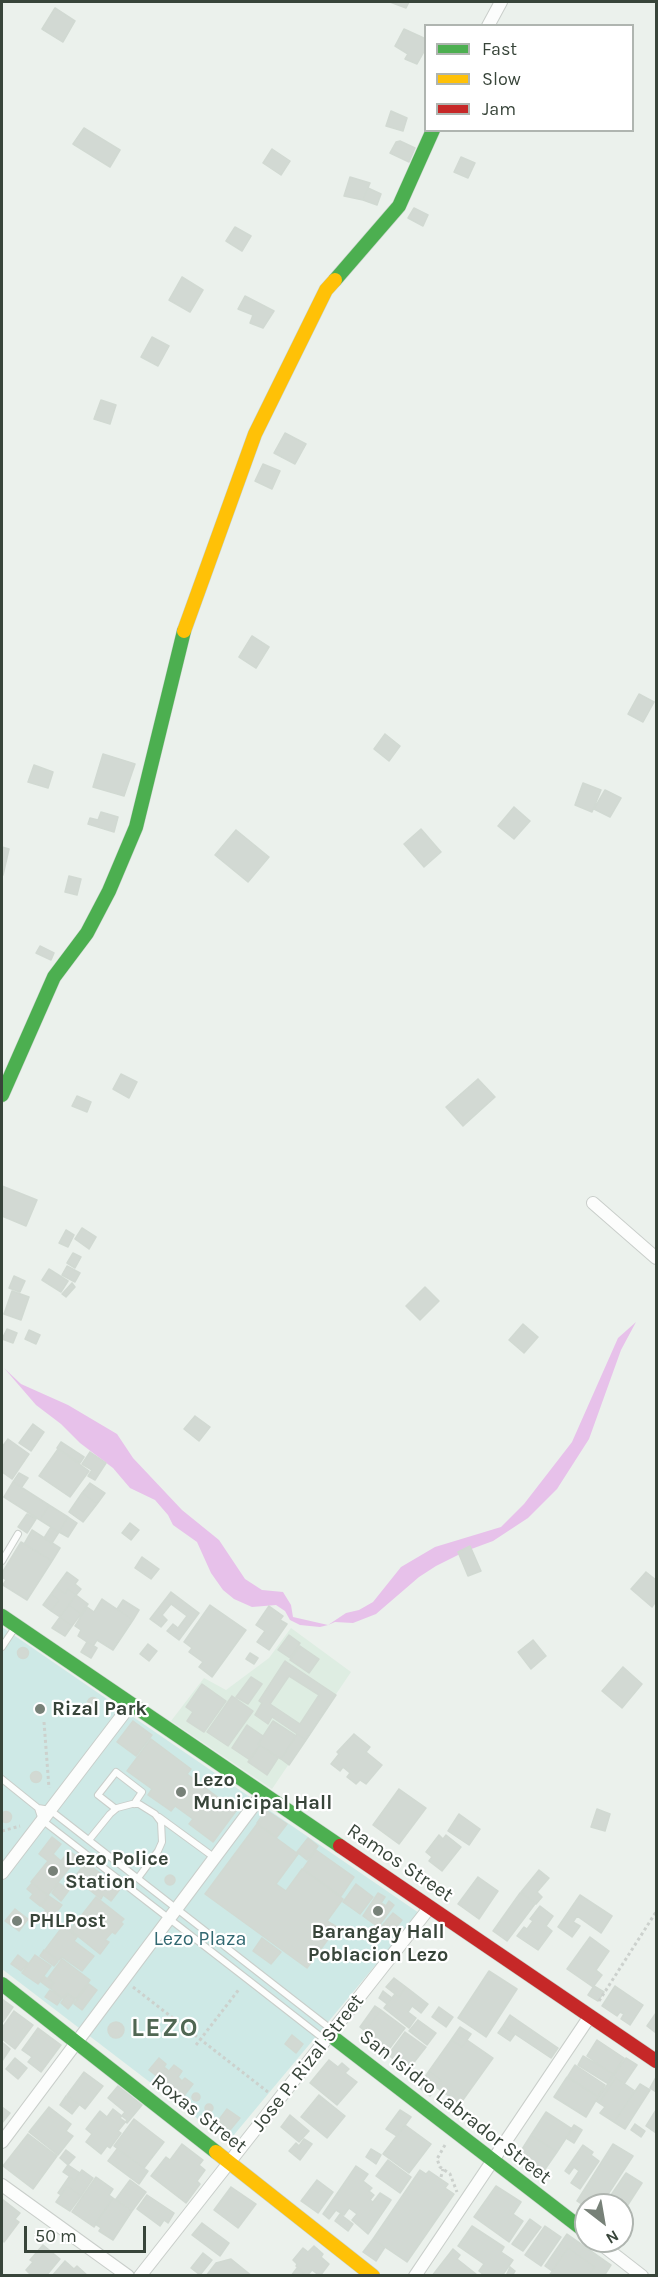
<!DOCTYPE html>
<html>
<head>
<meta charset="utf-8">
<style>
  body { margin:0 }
  #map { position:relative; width:658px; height:2277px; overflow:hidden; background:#ebf1ec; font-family:Karla,sans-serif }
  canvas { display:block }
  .frame { position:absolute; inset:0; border:3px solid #38453a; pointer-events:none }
  .legend { position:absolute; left:424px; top:24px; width:210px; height:108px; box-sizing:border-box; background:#fff; border:2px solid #afb5b0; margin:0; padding:8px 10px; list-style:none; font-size:18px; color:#38453a }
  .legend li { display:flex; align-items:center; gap:12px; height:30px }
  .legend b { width:30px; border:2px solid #afb5b0 }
  .north { position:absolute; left:574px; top:2193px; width:60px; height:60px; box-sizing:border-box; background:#fff; border:2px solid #afb5b0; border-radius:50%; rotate:149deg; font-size:16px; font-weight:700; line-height:24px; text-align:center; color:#38453a }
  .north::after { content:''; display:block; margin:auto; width:21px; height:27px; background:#778178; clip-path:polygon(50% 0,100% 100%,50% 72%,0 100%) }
  .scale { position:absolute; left:24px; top:2226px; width:122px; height:27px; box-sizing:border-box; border:3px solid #38453a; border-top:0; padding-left:8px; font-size:18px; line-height:21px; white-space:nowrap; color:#38453a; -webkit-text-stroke:4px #fff; paint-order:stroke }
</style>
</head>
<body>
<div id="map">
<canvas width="658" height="2277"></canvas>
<div class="frame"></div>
<ul class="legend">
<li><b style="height:8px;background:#4caf50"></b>Fast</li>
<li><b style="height:8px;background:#ffc107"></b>Slow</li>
<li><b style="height:8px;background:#c62828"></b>Jam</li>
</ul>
<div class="north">N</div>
<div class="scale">50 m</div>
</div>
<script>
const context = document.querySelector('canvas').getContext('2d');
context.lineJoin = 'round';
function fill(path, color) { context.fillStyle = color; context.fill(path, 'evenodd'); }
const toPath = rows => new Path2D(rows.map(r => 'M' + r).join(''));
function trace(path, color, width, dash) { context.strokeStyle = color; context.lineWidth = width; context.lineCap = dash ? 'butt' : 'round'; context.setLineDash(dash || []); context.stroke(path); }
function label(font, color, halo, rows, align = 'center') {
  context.font = font + ' Karla,sans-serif'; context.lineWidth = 4.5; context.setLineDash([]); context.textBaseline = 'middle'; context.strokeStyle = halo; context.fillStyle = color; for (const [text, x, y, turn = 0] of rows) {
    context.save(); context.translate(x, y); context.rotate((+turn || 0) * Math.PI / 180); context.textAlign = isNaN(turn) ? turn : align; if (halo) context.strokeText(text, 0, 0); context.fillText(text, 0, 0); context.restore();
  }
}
fill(toPath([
  [291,1628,351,1672,272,1789,171,1721,204,1678,226,1690,269,1658]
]), '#deede2');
fill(toPath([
  [2,1627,419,1913,228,2142,2,1969]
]), '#cee9e6');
fill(toPath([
  [636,1322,621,1350,589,1439,557,1489,528,1518,493,1541,466,1551,436,1566,419,1577,376,1614,353,1623,335,1622,328,1625,320,1627,300,1625,290,1620,285,1611,276,1605,252,1607,234,1599,223,1590,211,1573,197,1542,173,1525,168,1515,155,1500,130,1488,113,1468,80,1443,61,1424,36,1405,4,1368,21,1384,68,1405,117,1434,133,1458,182,1510,219,1540,245,1579,262,1590,283,1592,291,1605,293,1617,328,1625,346,1613,359,1610,373,1602,401,1567,435,1547,501,1527,524,1504,572,1442,618,1338]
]), '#e7c1ea');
const building = toPath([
  [390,2,409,2,406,8,390,2],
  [55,8,75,21,63,42,42,29,55,8],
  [404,29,426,39,426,48,417,64,405,59,408,54,395,46,404,29],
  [391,111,407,118,403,131,386,126,391,111],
  [84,128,120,150,110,167,73,144,84,128],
  [400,141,415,148,409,162,390,153,396,142,400,141],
  [272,149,290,161,281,175,263,163,272,149],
  [461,157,475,163,468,178,454,172,461,157],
  [350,177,370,183,363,200,344,196,350,177],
  [368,188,381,194,377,205,363,200,368,188],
  [414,208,428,215,423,226,408,218,414,208],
  [235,227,251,236,242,251,226,241,235,227],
  [182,277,203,290,190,312,169,300,182,277],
  [245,296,274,311,263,328,250,323,253,315,238,309,245,296],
  [152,337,169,346,158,366,141,357,152,337],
  [101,400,116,405,110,424,94,419,101,400],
  [285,433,306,444,295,464,274,453,285,433],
  [263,464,280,471,272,489,255,481,263,464],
  [252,636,269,647,256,668,239,657,252,636],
  [639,694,654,702,643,722,628,714,639,694],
  [385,734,400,746,389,761,374,749,385,734],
  [103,754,135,764,124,796,93,787,103,754],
  [34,765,53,772,48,788,28,782,34,765],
  [583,783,601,790,592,812,575,805,583,783],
  [605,790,621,798,610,817,594,809,605,790],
  [514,807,530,821,514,839,498,826,514,807],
  [101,812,118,817,114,832,88,824,90,818,98,820,101,812],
  [421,829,441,852,424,867,404,844,421,829],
  [236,830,269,857,248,882,215,855,236,830],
  [2,847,9,849,3,875,2,875,2,847],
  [69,876,81,879,77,895,65,892,69,876],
  [40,946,54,953,51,960,36,953,40,946],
  [121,1074,137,1082,129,1098,113,1089,121,1074],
  [478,1079,495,1097,463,1126,446,1107,478,1079],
  [77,1096,91,1102,87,1112,72,1106,77,1096],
  [2,1186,37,1200,26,1226,2,1216,2,1186],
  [82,1228,96,1237,89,1249,75,1239,82,1228],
  [66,1230,74,1235,68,1247,59,1243,66,1230],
  [73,1253,81,1257,75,1268,67,1263,73,1253],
  [67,1266,80,1273,75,1282,62,1275,67,1266],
  [49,1269,68,1281,61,1292,42,1280,49,1269],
  [14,1276,25,1281,20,1292,9,1288,14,1276],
  [72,1283,75,1287,66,1297,62,1294,72,1283],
  [425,1287,439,1301,420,1320,406,1306,425,1287],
  [12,1291,29,1297,21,1320,4,1314,12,1291],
  [523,1324,538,1337,524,1353,509,1340,523,1324],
  [7,1329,17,1333,13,1343,2,1339,7,1329],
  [29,1330,40,1335,36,1344,25,1339,29,1330],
  [195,1416,210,1427,199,1441,184,1429,195,1416],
  [33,1424,44,1432,31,1451,19,1443,33,1424],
  [8,1439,29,1454,12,1479,2,1472,2,1447,8,1439],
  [61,1442,84,1457,80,1463,57,1448,61,1442],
  [58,1449,89,1471,70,1497,39,1476,58,1449],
  [90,1452,106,1463,95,1480,88,1476,92,1470,82,1464,90,1452],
  [19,1473,28,1478,21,1488,13,1482,19,1473],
  [13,1482,49,1505,40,1520,4,1497,13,1482],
  [90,1483,105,1493,97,1504,82,1493,90,1483],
  [82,1493,97,1504,83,1522,69,1512,82,1493],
  [49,1505,68,1517,59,1532,40,1520,49,1505],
  [27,1514,36,1519,27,1533,18,1527,27,1514],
  [68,1517,77,1523,68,1537,59,1532,68,1517],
  [130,1523,139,1530,131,1540,122,1533,130,1523],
  [51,1527,59,1532,52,1543,44,1538,51,1527],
  [32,1530,60,1548,52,1561,24,1544,32,1530],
  [21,1542,52,1561,27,1600,3,1585,6,1580,2,1577,2,1573,21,1542],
  [470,1546,481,1571,468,1576,458,1552,470,1546],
  [142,1557,159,1569,151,1579,135,1568,142,1557],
  [67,1572,78,1580,75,1584,81,1589,76,1595,68,1589,65,1594,56,1587,67,1572],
  [646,1572,656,1580,656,1601,652,1607,631,1589,646,1572],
  [56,1587,65,1594,68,1589,76,1595,60,1617,51,1611,59,1600,51,1594,56,1587],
  [171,1592,199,1613,179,1640,167,1631,173,1624,178,1628,187,1616,171,1604,162,1615,167,1620,161,1627,150,1619,171,1592],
  [51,1594,59,1600,51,1611,43,1605,51,1594],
  [76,1595,88,1604,81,1614,69,1605,76,1595],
  [102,1599,133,1620,113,1650,97,1640,93,1646,78,1636,81,1630,75,1626,87,1607,94,1612,102,1599],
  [123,1600,139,1610,133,1620,117,1609,123,1600],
  [69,1605,81,1614,72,1626,60,1617,69,1605],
  [210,1605,246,1630,212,1677,199,1667,203,1662,189,1652,192,1648,184,1642,210,1605],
  [269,1606,283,1616,280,1620,287,1624,269,1650,257,1642,265,1631,256,1625,269,1606],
  [60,1617,72,1626,65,1636,52,1628,60,1617],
  [289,1635,300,1643,290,1658,278,1650,289,1635],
  [533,1640,546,1656,531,1669,518,1652,533,1640],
  [87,1642,97,1648,91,1658,81,1652,87,1642],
  [148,1644,157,1651,149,1661,140,1654,148,1644],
  [300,1646,319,1659,309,1673,290,1660,300,1646],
  '17.5 1653a5.5 5.5 0 1 1 11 0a5.5 5.5 0 1 1-11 0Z',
  [250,1653,258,1658,254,1664,246,1659,250,1653],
  [285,1661,336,1695,306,1740,272,1717,268,1724,255,1715,262,1703,259,1701,285,1661],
  [289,1676,319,1695,300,1724,270,1704,289,1676],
  [623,1667,642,1684,622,1708,602,1691,623,1667],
  [251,1677,262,1684,248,1704,236,1697,251,1677],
  [202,1684,226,1701,204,1732,187,1721,193,1712,186,1707,202,1684],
  [232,1696,253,1711,228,1746,207,1732,232,1696],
  '87.5 1703a5.5 5.5 0 1 1 11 0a5.5 5.5 0 1 1-11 0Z',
  [133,1721,152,1735,136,1756,117,1742,133,1721],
  [273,1721,296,1736,281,1759,258,1744,273,1721],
  [247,1725,263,1736,258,1744,260,1745,250,1760,232,1748,247,1725],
  [297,1734,306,1740,289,1765,281,1759,297,1734],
  [354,1734,370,1747,366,1752,382,1765,366,1784,360,1780,356,1784,347,1777,350,1773,343,1767,340,1771,331,1764,339,1754,337,1752,354,1734],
  [151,1739,191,1769,187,1774,236,1811,213,1842,189,1824,193,1819,175,1806,171,1811,148,1795,152,1789,127,1771,151,1739],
  [260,1745,278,1758,267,1775,248,1762,260,1745],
  '30.5 1777a5.5 5.5 0 1 1 11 0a5.5 5.5 0 1 1-11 0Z',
  [399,1789,426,1808,399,1844,373,1825,399,1789],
  [597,1809,610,1814,605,1831,591,1827,597,1809],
  [266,1810,287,1824,277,1837,257,1823,266,1810],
  '0.5 1817a5.5 5.5 0 1 1 11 0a5.5 5.5 0 1 1-11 0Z',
  [459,1814,480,1829,469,1845,448,1831,459,1814],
  [257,1824,298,1854,276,1884,286,1891,302,1869,343,1899,327,1921,337,1927,307,1968,205,1894,257,1824],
  [439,1835,443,1839,446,1835,461,1847,442,1871,429,1861,432,1857,426,1852,439,1835],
  [52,1837,61,1844,53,1854,61,1861,69,1851,78,1857,48,1895,31,1882,48,1861,39,1854,52,1837],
  [308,1838,318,1846,307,1860,297,1852,308,1838],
  [316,1850,354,1877,341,1896,303,1869,316,1850],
  [86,1862,120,1889,111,1901,103,1895,101,1899,82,1884,84,1880,77,1874,86,1862],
  [539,1870,549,1878,537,1892,542,1897,536,1904,521,1892,539,1870],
  '165 1880a5 5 0 1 1 10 0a5 5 0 1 1-10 0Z',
  [478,1877,498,1891,479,1919,458,1904,478,1877],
  [32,1883,48,1896,40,1906,30,1898,33,1894,27,1889,32,1883],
  [59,1883,69,1890,61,1901,52,1893,59,1883],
  [356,1884,373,1897,360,1914,343,1902,356,1884],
  [378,1893,385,1897,381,1903,386,1906,389,1901,394,1905,378,1927,363,1916,378,1893],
  [520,1893,535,1904,507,1941,493,1931,520,1893],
  [580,1895,612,1916,601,1933,577,1916,573,1922,580,1926,572,1937,558,1927,580,1895],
  [49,1896,62,1905,49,1922,41,1916,46,1910,41,1906,49,1896],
  [96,1897,124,1919,121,1922,123,1924,115,1934,112,1932,105,1940,109,1942,100,1954,70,1930,96,1897],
  [540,1906,553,1916,546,1926,552,1931,538,1950,517,1936,524,1927,527,1929,533,1921,530,1919,540,1906],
  [15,1909,28,1919,19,1931,5,1921,15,1909],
  [393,1913,402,1920,391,1934,381,1927,393,1913],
  [66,1922,71,1926,68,1930,77,1937,74,1941,94,1956,82,1971,62,1957,59,1960,45,1950,66,1922],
  [590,1937,609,1951,596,1970,602,1975,593,1987,567,1969,590,1937],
  [262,1938,281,1952,271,1964,253,1951,262,1938],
  [44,1950,58,1961,54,1966,40,1956,44,1950],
  [18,1955,28,1963,21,1971,11,1964,18,1955],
  [35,1955,51,1966,38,1984,22,1973,35,1955],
  [62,1959,90,1980,76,1999,67,1993,63,1998,50,1988,54,1983,48,1978,62,1959],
  [489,1971,517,1989,486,2037,458,2018,489,1971],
  [45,1977,53,1983,49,1988,41,1982,45,1977],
  [394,1978,406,1987,399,1997,386,1987,394,1978],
  [89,1984,97,1990,82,2010,74,2004,89,1984],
  [594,1986,604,1992,598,2001,588,1995,594,1986],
  [615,1986,643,2005,630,2025,621,2019,624,2014,620,2012,617,2016,602,2006,615,1986],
  [406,1987,428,2004,421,2013,412,2006,408,2012,416,2018,409,2028,384,2008,395,1994,399,1997,406,1987],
  [50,1990,62,1998,57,2005,45,1997,50,1990],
  [383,1991,392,1998,387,2004,379,1998,383,1991],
  [67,1994,75,2000,68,2009,61,2003,67,1994],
  [2,1999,13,2007,2,2023,2,1999],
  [375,2006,381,2010,365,2031,360,2027,375,2006],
  [439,2007,453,2017,446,2027,432,2017,439,2007],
  [381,2010,405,2028,383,2057,359,2039,381,2010],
  [14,2011,33,2025,15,2049,2,2039,2,2028,14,2011],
  [656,2013,656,2033,647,2026,656,2013],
  [510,2015,558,2048,551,2058,503,2026,510,2015],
  [418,2020,436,2033,427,2045,409,2031,418,2020],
  '108 2030a8 8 0 1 1 16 0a8 8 0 1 1-16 0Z',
  [503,2026,515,2034,510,2041,498,2033,503,2026],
  [460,2027,471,2034,462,2047,451,2040,460,2027],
  [38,2028,61,2045,41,2072,28,2062,32,2057,22,2050,38,2028],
  [405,2032,426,2047,408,2070,388,2055,405,2032],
  [292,2035,303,2044,296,2053,285,2044,292,2035],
  [451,2040,462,2047,467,2040,493,2058,460,2104,436,2087,441,2080,429,2071,451,2040],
  [597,2040,624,2058,613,2074,587,2056,597,2040],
  [2,2042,10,2049,2,2061,2,2042],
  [583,2056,613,2074,607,2083,578,2065,583,2056],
  [15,2058,27,2068,18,2079,6,2069,15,2058],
  [159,2058,166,2064,164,2067,169,2071,174,2065,182,2071,178,2077,182,2081,185,2078,193,2084,183,2097,149,2070,159,2058],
  [626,2058,637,2065,624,2084,616,2078,599,2103,596,2101,626,2058],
  [329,2060,338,2067,342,2063,349,2069,345,2073,357,2082,337,2105,310,2083,329,2060],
  [575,2065,605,2085,598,2096,568,2076,575,2065],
  [429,2071,441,2080,430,2096,418,2087,429,2071],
  [84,2072,103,2086,85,2109,67,2095,84,2072],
  [567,2077,598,2097,586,2117,554,2097,567,2077],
  [656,2077,656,2092,650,2088,656,2077],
  [616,2078,635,2091,614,2122,600,2113,605,2107,599,2103,616,2078],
  [640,2084,650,2090,625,2129,614,2122,640,2084],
  [118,2086,142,2105,127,2123,120,2118,125,2112,108,2098,118,2086],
  '192 2097a4 4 0 1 1 8 0a4 4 0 1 1-8 0Z',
  [319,2095,345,2116,327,2138,301,2117,319,2095],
  [66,2096,79,2105,72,2114,60,2105,66,2096],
  '205 2108a4 4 0 1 1 8 0a4 4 0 1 1-8 0Z',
  [2,2107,10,2113,2,2123,2,2107],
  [49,2107,71,2124,66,2131,73,2136,58,2155,29,2132,49,2107],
  [113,2109,127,2120,118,2131,121,2133,110,2148,107,2146,101,2154,86,2142,92,2134,86,2129,100,2111,107,2117,113,2109],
  [227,2109,240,2118,230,2130,218,2121,227,2109],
  [400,2110,411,2117,397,2136,386,2129,400,2110],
  [656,2110,656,2133,646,2126,656,2110],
  [546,2112,572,2129,557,2152,531,2135,546,2112],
  [290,2115,309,2131,299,2142,281,2127,290,2115],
  [134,2119,164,2142,144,2168,114,2146,134,2119],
  [635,2124,645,2131,641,2137,631,2130,635,2124],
  [405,2125,431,2144,409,2173,383,2154,405,2125],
  [574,2125,582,2130,574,2143,566,2138,574,2125],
  [28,2134,57,2156,33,2189,3,2166,28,2134],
  [531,2135,557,2152,541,2175,526,2165,530,2160,519,2154,531,2135],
  [304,2139,312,2144,300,2160,289,2151,296,2143,299,2146,304,2139],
  [182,2144,203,2160,199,2165,205,2170,197,2181,200,2184,186,2203,151,2176,166,2157,170,2160,182,2144],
  [613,2144,633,2156,601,2205,595,2202,592,2205,586,2205,586,2207,577,2201,613,2144],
  [583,2145,593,2152,591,2155,599,2161,580,2189,571,2183,579,2171,574,2167,569,2174,565,2171,583,2145],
  [117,2149,148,2171,139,2184,108,2161,117,2149],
  [371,2149,381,2155,376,2164,366,2157,371,2149],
  [66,2150,75,2157,68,2165,60,2158,66,2150],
  [388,2160,411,2177,400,2193,376,2176,388,2160],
  [68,2165,80,2173,75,2180,63,2172,68,2165],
  [356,2166,368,2174,363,2181,372,2188,369,2191,374,2195,370,2200,373,2202,380,2193,391,2200,368,2234,352,2220,357,2214,349,2208,344,2215,336,2210,329,2219,323,2214,356,2166],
  [82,2170,93,2178,81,2196,67,2186,61,2195,58,2193,69,2177,75,2180,82,2170],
  [420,2170,426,2174,429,2171,448,2184,445,2188,454,2194,407,2262,373,2239,420,2170],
  [626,2173,642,2183,622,2214,622,2205,611,2205,607,2201,626,2173],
  [96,2177,113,2189,109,2195,113,2198,94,2227,72,2212,96,2177],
  [130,2180,146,2192,132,2211,116,2199,130,2180],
  [317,2180,333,2192,318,2213,301,2201,317,2180],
  [67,2186,81,2196,70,2211,56,2202,67,2186],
  [496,2186,521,2202,513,2214,523,2221,509,2242,474,2217,496,2186],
  [231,2187,256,2204,238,2228,214,2210,231,2187],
  [147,2195,174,2213,168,2223,164,2220,160,2226,137,2209,147,2195],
  [113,2198,132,2211,113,2240,99,2231,101,2228,95,2224,113,2198],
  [2,2199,20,2213,15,2219,19,2222,4,2242,2,2240,2,2199],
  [340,2214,353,2224,348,2231,335,2221,340,2214],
  [530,2219,541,2227,523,2251,512,2244,530,2219],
  [202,2223,229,2243,220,2256,192,2235,202,2223],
  [472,2226,504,2247,501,2252,513,2260,502,2276,485,2276,479,2271,484,2264,458,2246,472,2226],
  [545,2226,561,2237,541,2266,525,2255,545,2226],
  [567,2234,611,2265,604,2276,588,2276,595,2267,568,2248,552,2271,545,2266,567,2234],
  [373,2239,385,2247,376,2261,363,2252,373,2239],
  [43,2245,60,2259,46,2276,32,2276,26,2270,33,2262,30,2260,43,2245],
  [314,2246,323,2254,321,2257,329,2264,320,2276,312,2270,307,2276,296,2266,297,2264,293,2260,303,2248,308,2252,314,2246],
  [568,2248,595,2267,588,2276,549,2276,568,2248],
  [453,2249,460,2255,457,2259,476,2274,474,2276,432,2276,453,2249],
  [203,2253,212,2260,200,2275,191,2268,203,2253],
  [231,2259,252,2276,206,2276,216,2263,231,2259],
  [65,2261,74,2269,77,2266,88,2276,52,2276,65,2261],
  [510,2267,515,2271,512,2276,506,2276,510,2267],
  [297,2268,307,2276,291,2276,297,2268]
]);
fill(building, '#d2d9d3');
trace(building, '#d1d9d2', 1.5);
const lane = toPath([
  [2,1561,18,1534],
  [2,1647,16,1626],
  [2,1779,38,1808,50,1810,327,2026,330,2035,320,2036,247,1979,42,1820,38,1808],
  [116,1809,98,1795,116,1772,142,1792,134,1804],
  [159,1817,215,1858],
  [89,1840,110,1814,117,1808,132,1804,139,1804,155,1814,161,1822,162,1842,158,1851,138,1878]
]);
const street = toPath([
  [488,26,501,2],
  [593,1203,656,1258],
  [2,1873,131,1704],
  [2,2142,263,1793],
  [2,2185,128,2276],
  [597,2241,642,2276],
  [140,2276,430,1907],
  [415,2276,590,2016]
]);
const fast = toPath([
  [335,280,399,206,433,130],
  [2,1095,54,977,87,933,109,891,136,827,184,631],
  [2,1616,340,1846],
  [2,1984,216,2152],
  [330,2035,586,2232]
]);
const slow = toPath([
  [184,631,255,434,326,290,335,280],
  [216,2152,373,2276]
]);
const jam = toPath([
  [340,1846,656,2061]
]);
trace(lane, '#c9ceca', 8);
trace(street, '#c9ceca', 14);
trace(fast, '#c6d1c9', 15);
trace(slow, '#c6d1c9', 15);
trace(jam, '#c6d1c9', 15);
trace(toPath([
  [44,1722,49,1788],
  [2,1831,20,1826],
  [133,1987,268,2092],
  [599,2001,656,1912],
  [196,2045,240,1988],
  [445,2145,437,2159,440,2167,450,2174,457,2192],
  [441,2177,443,2169]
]), '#ccd1cd', 3, [3, 3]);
trace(lane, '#fcfdfc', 6);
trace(street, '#fcfdfc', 12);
trace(fast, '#4caf50', 14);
trace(slow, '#ffc107', 14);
trace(jam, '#c62828', 14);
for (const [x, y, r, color] of [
  [40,1709,6,"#778178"],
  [181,1792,6,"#778178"],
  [53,1871,6,"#778178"],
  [378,1911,6,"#778178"],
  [17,1921,6,"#778178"]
]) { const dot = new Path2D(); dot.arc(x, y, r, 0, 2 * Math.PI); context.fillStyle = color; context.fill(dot); trace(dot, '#fff', 2); }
label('bold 20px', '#38453a', '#fff', [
  ["Rizal Park",52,1709],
  ["Lezo",193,1780],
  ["Municipal Hall",193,1803],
  ["Lezo Police",65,1859],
  ["Station",65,1882],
  ["PHLPost",29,1921],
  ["Barangay Hall",378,1932,"center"],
  ["Poblacion Lezo",378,1955,"center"]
], 'left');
label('20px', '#38453a', '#fff', [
  ["Ramos Street",400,1863,34],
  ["Jose P. Rizal Street",308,2063,-52],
  ["San Isidro Labrador Street",455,2107,38],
  ["Roxas Street",199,2114,38]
]);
label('20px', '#316871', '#fff', [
  ["Lezo Plaza",200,1939]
]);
context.letterSpacing = '1.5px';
label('bold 26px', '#506753', '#fff', [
  ["LEZO",165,2029]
]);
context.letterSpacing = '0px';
</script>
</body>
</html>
